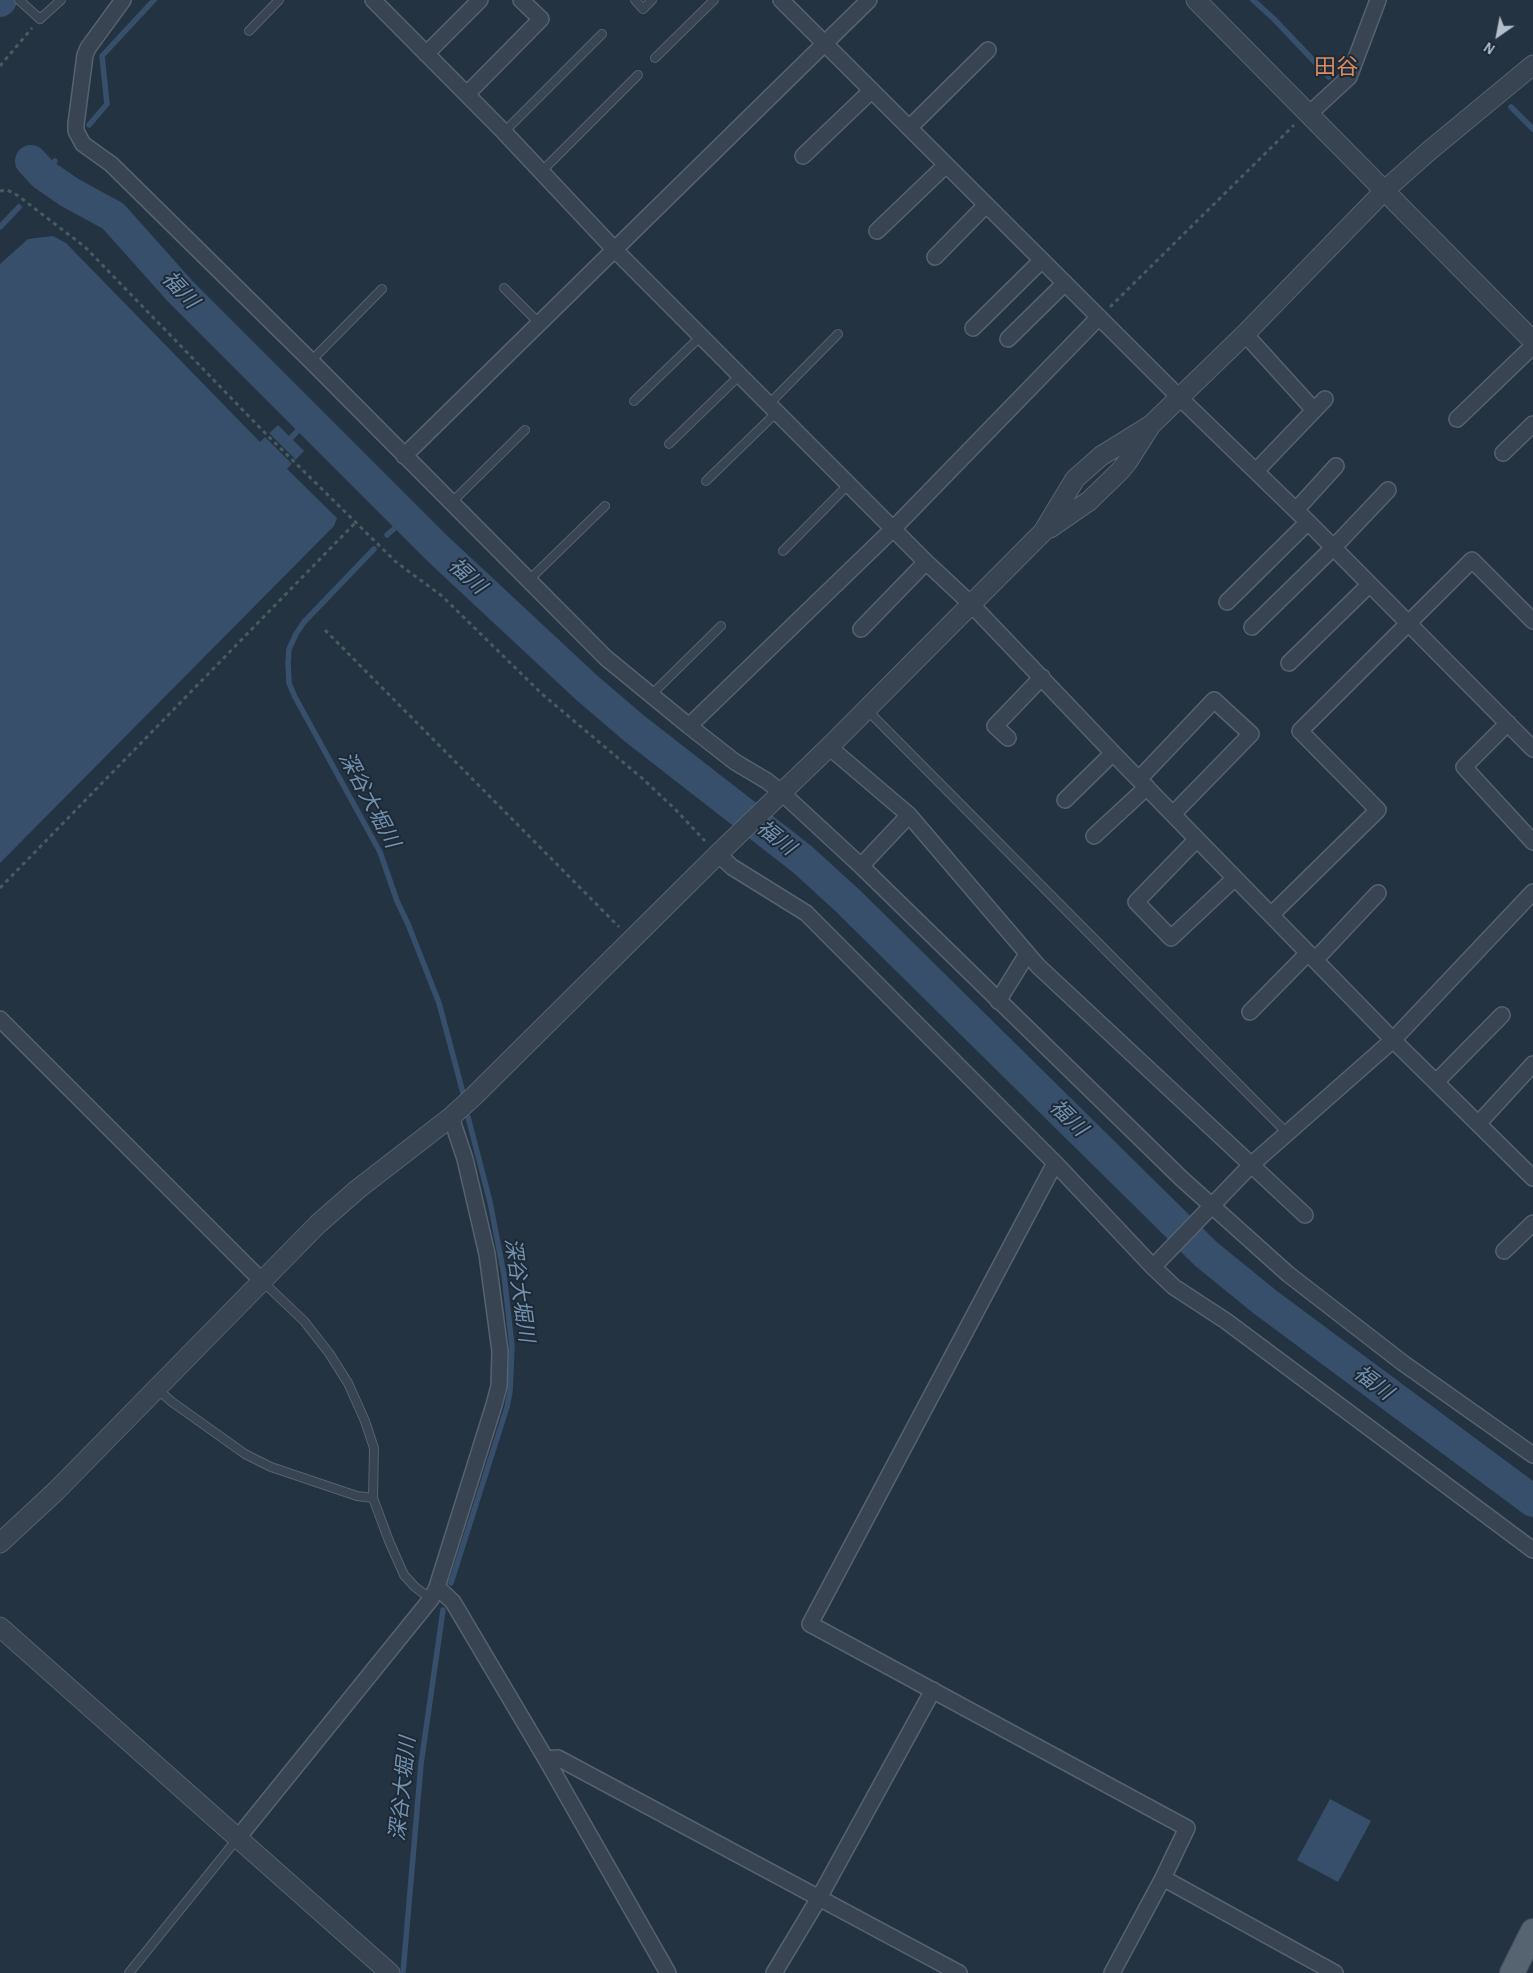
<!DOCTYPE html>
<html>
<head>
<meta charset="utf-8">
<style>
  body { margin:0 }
  #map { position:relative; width:1533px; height:1973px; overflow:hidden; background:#243342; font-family:"Alegreya Sans",sans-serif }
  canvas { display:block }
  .north { position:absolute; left:1473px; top:10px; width:50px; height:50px; -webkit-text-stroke:4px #1d2936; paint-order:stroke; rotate:213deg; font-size:14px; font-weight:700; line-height:20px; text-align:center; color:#b5bfcc }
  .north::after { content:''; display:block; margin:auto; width:18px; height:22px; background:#b5bfcc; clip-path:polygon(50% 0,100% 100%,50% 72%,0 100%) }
</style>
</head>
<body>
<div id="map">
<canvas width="1533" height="1973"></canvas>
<div class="north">N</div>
</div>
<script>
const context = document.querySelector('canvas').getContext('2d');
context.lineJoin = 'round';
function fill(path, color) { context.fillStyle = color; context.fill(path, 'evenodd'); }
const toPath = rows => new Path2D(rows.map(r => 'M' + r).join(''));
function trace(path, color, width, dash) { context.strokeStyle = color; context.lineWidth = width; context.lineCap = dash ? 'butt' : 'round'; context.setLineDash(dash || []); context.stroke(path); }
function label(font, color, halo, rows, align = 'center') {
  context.font = font + ' "Alegreya Sans","Noto Sans JP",sans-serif'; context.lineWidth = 4; context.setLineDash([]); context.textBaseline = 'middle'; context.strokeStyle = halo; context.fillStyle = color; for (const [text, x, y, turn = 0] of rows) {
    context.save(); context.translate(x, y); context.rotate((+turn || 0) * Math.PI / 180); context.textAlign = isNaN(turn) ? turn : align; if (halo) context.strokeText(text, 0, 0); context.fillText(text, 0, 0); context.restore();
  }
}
fill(toPath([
  [53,236,66,243,260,442,278,425,304,451,287,469,337,518,334,526,0,863,0,264,28,239],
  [1330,1799,1371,1821,1338,1882,1297,1860]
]), '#374f6a');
fill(toPath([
  [268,432,297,461,293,465,264,436]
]), '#243342');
trace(toPath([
  [1253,0,1274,19,1329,77],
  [1511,107,1533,129],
  [89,125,107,104,102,56,154,0],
  [38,186,43,174,55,161],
  [0,227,19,207],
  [287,442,308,420],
  [387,535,406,518],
  [374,549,304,622,296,634,289,649,288,663,289,683,295,697,380,852,397,901,408,924,439,1003,463,1093],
  [451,1583,507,1407,510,1391,512,1346,504,1275,490,1202,468,1117],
  [403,1973,421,1764,443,1610]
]), '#374f6a', 5.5);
trace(toPath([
  [0,1,1,0],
  [31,161,43,174,69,192,113,216,180,291,438,549,587,688,635,729,802,859,848,901,1206,1254,1265,1302,1533,1501]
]), '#374f6a', 32);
const service = toPath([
  [19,0,40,19,61,0],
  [635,0,643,9,652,0],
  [249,31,279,0],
  [655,58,714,0],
  [504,132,602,34],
  [541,172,638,75],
  [504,288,539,323],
  [311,361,382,289],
  [634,401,701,336],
  [769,404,838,334],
  [669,444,740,375],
  [706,481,777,412],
  [451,503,525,430],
  [783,551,849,484],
  [528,581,605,506],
  [651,695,721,626],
  [866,709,1287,1133],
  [262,1281,304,1321,329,1353,348,1383,365,1421,374,1448,373,1498,389,1541,404,1575,415,1587,431,1599],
  [156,1388,172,1402,245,1454,271,1467,357,1496,373,1498],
  [129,1973,237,1839]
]);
const minor = toPath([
  [123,0,88,48,85,55,76,124,76,131,83,144,111,164,311,361,606,658,689,726,735,762,767,781,781,792,861,866,1182,1179,1288,1274,1403,1363,1533,1455],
  [373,0,504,132,614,249,926,562,971,604,1113,753,1393,1040,1533,1178],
  [781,0,1179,397,1308,522,1533,749],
  [426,54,480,0],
  [467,94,541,19,521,0],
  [1309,114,1349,77,1378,0],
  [909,128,988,50],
  [803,156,871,91],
  [877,231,946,165],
  [935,257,986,205],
  [973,328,1042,260],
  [1245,334,1314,410],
  [1008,339,1065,283],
  [1457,419,1533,346],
  [1503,453,1533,424],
  [404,456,869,0],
  [1256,471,1325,399],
  [1296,510,1336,466],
  [1227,602,1308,522],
  [1252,627,1333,548,1388,490],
  [861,629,926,562],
  [1289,663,1369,585],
  [1508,723,1464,767,1533,842],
  [689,726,893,529,1099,317],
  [1008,738,995,726,1042,677],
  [829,747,909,815,1038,966,1305,1215],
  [1139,779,1214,700,1251,734,1173,814],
  [1065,800,1113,753],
  [1094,836,1147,787],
  [1197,839,1136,902,1171,938,1235,878],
  [718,854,732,867,806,913,1055,1163,1153,1267,1174,1287,1226,1321,1533,1550],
  [861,866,909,815],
  [1271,915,1378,810,1300,731,1472,560,1533,621],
  [1315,960,1378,893],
  [998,1001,1027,954],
  [1250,1012,1308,953],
  [0,1019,262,1281],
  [1436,1082,1502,1015],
  [1478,1124,1533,1064],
  [1055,1163,810,1624,1187,1828,1163,1878,1112,1973],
  [1504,1251,1533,1223],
  [1153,1267,1251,1165,1393,1040,1533,892],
  [437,1587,494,1405,499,1386,500,1351,487,1254,465,1159,451,1117],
  [546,1759,558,1758,959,1973],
  [237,1839,431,1599,437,1587,453,1602,546,1759,668,1973],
  [1163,1878,1335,1973],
  [774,1973,819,1898,933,1690]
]);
const tertiary = toPath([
  [1196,0,1533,341],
  [1050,528,1089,501,1120,471,1128,461,1151,425,1245,334,1385,190,1429,151,1533,65],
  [0,1543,56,1491,318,1224,358,1189,451,1117,474,1096,718,854,829,747,1043,532,1075,479,1101,456,1151,425],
  [0,1627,390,1973]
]);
const primary = toPath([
  [1512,1973,1533,1931]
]);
trace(service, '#56626f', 10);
trace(minor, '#56626f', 18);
trace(tertiary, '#56626f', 21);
trace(primary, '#45505d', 26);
trace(toPath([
  [0,66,32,28],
  [0,191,7,190,17,195,85,247,266,434,396,562,442,596,542,694,643,779,675,809,705,841],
  [1110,307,1294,125],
  [325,630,619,927],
  [0,888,355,523]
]), '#445e5f', 3, [4, 4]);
trace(service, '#384451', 8);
trace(minor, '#384451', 15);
trace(tertiary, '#384451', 19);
trace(primary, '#566471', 24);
label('italic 21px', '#7392b0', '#1d2936', [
  ["福川",180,290,47],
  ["福川",467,576,42],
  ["深谷大堀川",369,800,62],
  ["福川",776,838,38],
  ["福川",1068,1118,44],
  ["深谷大堀川",519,1290,82],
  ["福川",1373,1383,37],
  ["深谷大堀川",403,1789,-84]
]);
label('22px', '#db8d60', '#1d2936', [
  ["田谷",1336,67]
]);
</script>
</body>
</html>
